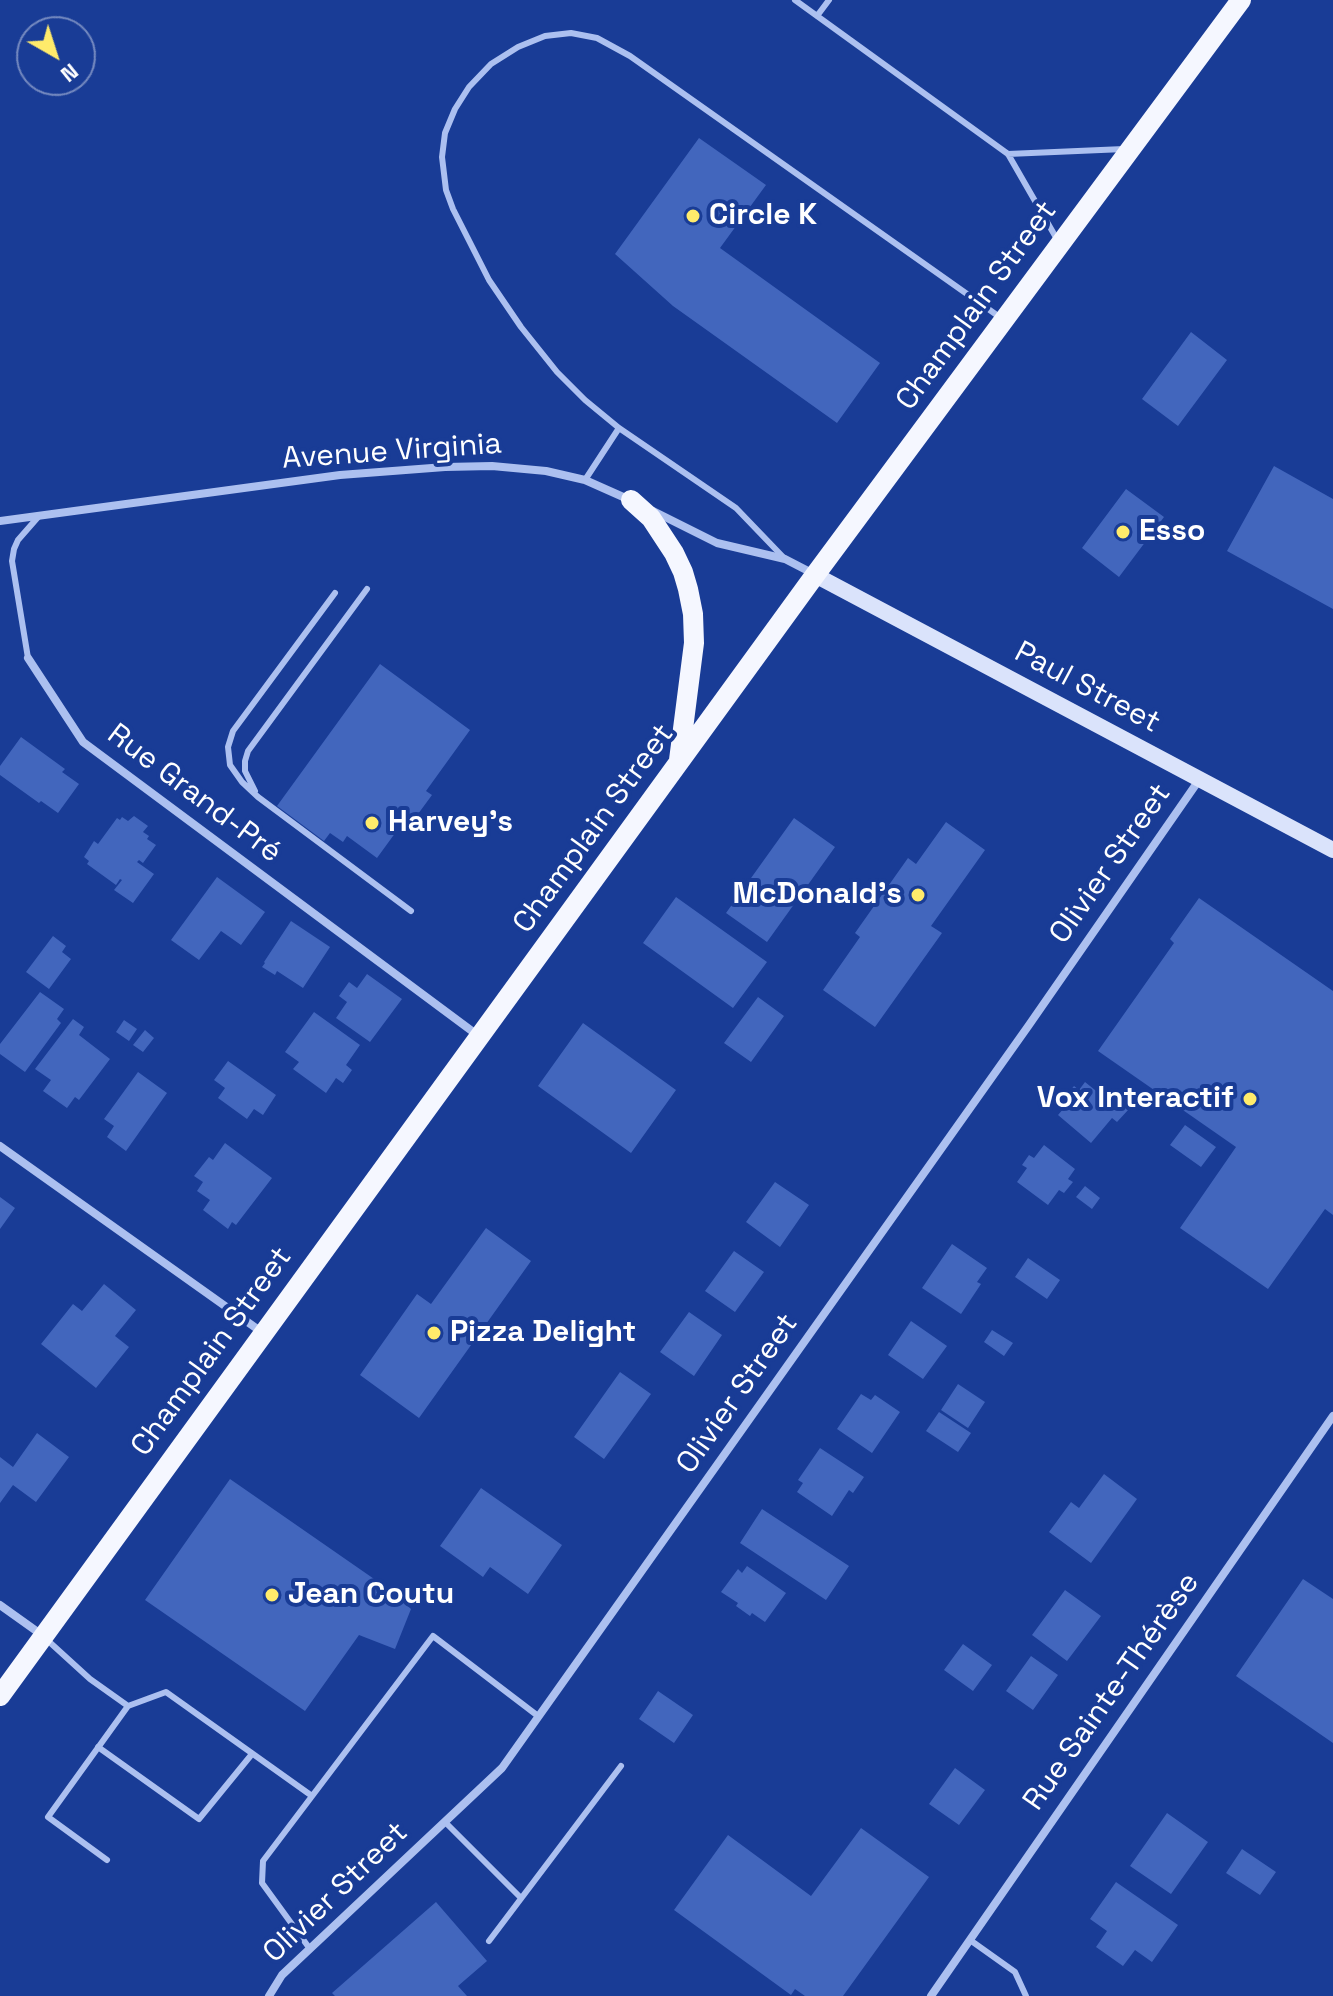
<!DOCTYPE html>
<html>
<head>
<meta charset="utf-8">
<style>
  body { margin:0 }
  #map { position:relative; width:1333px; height:1996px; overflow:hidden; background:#193c96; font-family:"Space Grotesk",sans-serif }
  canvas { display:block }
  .north { position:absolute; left:16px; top:16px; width:80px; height:80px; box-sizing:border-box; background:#193c96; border:2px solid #758ac0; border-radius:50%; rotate:141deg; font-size:22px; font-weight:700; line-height:32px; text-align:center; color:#fff }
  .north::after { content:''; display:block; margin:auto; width:28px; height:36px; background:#ffeb6b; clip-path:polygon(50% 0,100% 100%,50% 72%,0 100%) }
</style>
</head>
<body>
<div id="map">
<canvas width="1333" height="1996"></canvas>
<div class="north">N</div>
</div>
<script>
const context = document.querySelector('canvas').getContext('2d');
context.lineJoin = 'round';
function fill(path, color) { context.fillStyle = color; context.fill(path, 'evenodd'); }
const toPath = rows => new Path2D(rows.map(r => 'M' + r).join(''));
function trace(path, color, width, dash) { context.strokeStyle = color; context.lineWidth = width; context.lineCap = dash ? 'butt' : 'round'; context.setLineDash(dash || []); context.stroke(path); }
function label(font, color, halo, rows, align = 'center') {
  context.font = font + ' "Space Grotesk",sans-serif'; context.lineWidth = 8; context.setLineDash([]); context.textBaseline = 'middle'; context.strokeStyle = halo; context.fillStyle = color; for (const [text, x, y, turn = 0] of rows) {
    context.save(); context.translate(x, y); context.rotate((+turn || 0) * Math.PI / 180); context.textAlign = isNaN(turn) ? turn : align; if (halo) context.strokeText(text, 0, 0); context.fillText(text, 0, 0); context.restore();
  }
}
fill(toPath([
  [699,138,766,185,720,248,880,363,837,423,673,306,615,254],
  [1191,332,1227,360,1178,426,1142,399],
  [1274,466,1333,499,1333,609,1227,551],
  [1126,489,1164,517,1119,577,1082,548],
  [380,664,470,730,426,791,432,795,407,829,401,825,377,858,347,836,343,842,330,833,324,841,277,806],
  [21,737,65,769,62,772,79,784,58,813,41,801,39,803,0,775,0,766],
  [134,816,148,826,143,832,149,836,147,839,156,845,143,863,139,860,137,862,154,874,133,903,114,890,122,880,120,879,116,885,87,864,89,861,84,857,94,841,98,844,117,818,120,820,122,817,128,821],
  [794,818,835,847,767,942,726,913],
  [946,822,985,850,931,926,942,933,875,1027,823,990,860,937,855,933,908,858,916,864],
  [217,877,265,912,241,945,221,931,199,960,171,940],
  [676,897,767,962,733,1008,643,943],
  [1199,898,1333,991,1333,1215,1325,1209,1268,1289,1180,1228,1236,1147,1098,1051,1174,943,1170,939],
  [291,921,330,947,303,988,277,971,275,975,262,967,265,963,264,962],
  [53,936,66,946,62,952,71,959,49,989,26,972],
  [367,974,402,999,370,1042,336,1018,347,1002,339,996,349,982,357,988],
  [40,992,64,1009,57,1019,61,1023,25,1072,0,1054,0,1044],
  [758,997,784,1016,751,1062,724,1043],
  [314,1012,360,1045,346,1065,352,1070,343,1083,336,1078,326,1093,293,1069,299,1062,285,1052],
  [73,1019,84,1027,79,1035,110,1059,79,1100,75,1097,67,1108,43,1091,51,1080,35,1069],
  [124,1020,137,1029,129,1041,116,1032],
  [583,1023,676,1090,631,1153,538,1086],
  [145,1030,154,1038,143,1052,133,1045],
  [228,1061,276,1095,263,1115,254,1109,247,1119,218,1098,225,1088,214,1080],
  [138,1072,167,1093,126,1151,107,1137,114,1126,104,1119],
  [1085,1082,1100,1094,1105,1089,1129,1109,1117,1122,1112,1118,1091,1143,1058,1115,1070,1101,1065,1097,1074,1086,1079,1090],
  [1185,1125,1216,1147,1201,1167,1170,1145],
  [225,1143,272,1178,236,1225,232,1222,228,1229,203,1210,210,1200,197,1191,203,1182,194,1176,209,1157,213,1160],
  [1044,1145,1075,1169,1068,1179,1073,1182,1064,1193,1059,1190,1048,1205,1017,1182,1027,1168,1022,1165,1029,1155,1034,1158],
  [775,1182,809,1205,780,1247,746,1222],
  [1085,1186,1100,1198,1092,1209,1076,1197],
  [0,1197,15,1208,0,1229],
  [486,1228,531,1261,419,1418,360,1375,417,1294,431,1304],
  [952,1244,987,1268,977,1282,981,1284,961,1314,922,1288],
  [734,1251,764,1272,735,1312,705,1291],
  [1028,1258,1060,1280,1047,1299,1015,1277],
  [104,1284,136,1310,115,1336,129,1347,96,1388,41,1344,73,1304,82,1311],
  [689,1312,722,1335,694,1376,660,1352],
  [911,1321,947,1346,923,1379,888,1355],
  [992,1330,1013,1343,1004,1356,984,1342],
  [620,1372,651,1394,604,1459,574,1437],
  [958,1384,985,1402,968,1428,941,1410],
  [861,1394,871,1400,875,1395,900,1412,872,1453,837,1429],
  [939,1412,971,1433,958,1452,926,1431],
  [37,1433,69,1457,36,1502,13,1485,0,1503,0,1457,13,1467],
  [820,1448,864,1477,853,1493,849,1490,832,1516,797,1492,803,1483,798,1480],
  [1104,1474,1137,1499,1091,1563,1049,1532,1071,1502,1079,1508],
  [230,1479,390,1590,411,1609,395,1649,359,1635,305,1711,145,1600],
  [481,1488,562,1545,528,1594,490,1567,483,1577,440,1546],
  [762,1509,849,1566,826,1600,740,1543],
  [747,1566,786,1593,765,1622,752,1613,750,1616,736,1606,738,1603,721,1592,738,1569,742,1573],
  [1303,1579,1333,1599,1333,1743,1236,1676],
  [1065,1590,1101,1616,1067,1661,1032,1635],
  [963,1644,992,1665,973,1691,944,1670],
  [1031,1656,1058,1675,1033,1710,1006,1691],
  [658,1691,693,1715,674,1743,639,1719],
  [955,1768,985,1790,959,1825,929,1804],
  [1167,1813,1208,1842,1171,1894,1130,1866],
  [861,1828,929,1877,843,1996,805,1996,795,1989,791,1995,674,1910,728,1835,811,1896],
  [1242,1849,1276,1872,1260,1895,1226,1873],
  [1116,1882,1178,1925,1152,1962,1135,1950,1123,1966,1096,1947,1107,1931,1090,1919],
  [436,1902,487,1961,458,1986,467,1996,335,1996,332,1993]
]), '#4266bd');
trace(toPath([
  [795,0,1008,154,1058,241],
  [817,16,829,0],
  [1008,154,1124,149],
  [585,480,619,428],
  [785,559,736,508,619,428,585,400,557,372,521,327,489,280,453,209,446,190,442,157,445,133,455,109,469,87,491,64,518,47,545,36,571,33,597,38,630,56,1001,318],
  [335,593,233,731,228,747,230,765,242,782,258,797,411,911],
  [28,658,12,561,14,549,18,540,39,516],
  [255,791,245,771,245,761,248,751,367,589],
  [45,1638,90,1679,128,1706],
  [98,1747,199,1819,252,1754],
  [445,1822,521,1898],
  [107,1860,48,1817,128,1706,166,1692,312,1796],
  [970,1940,1015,1972,1026,1996],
  [489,1941,621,1766],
  [310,1949,262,1883,263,1861,433,1636,538,1716]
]), '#acc0f0', 6);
trace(toPath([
  [653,511,717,543,785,559,814,574],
  [0,521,340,475,445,467,492,466,546,471,585,480,630,500],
  [28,658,83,742,480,1037],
  [0,1146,263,1333],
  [0,1605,42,1635],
  [269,1996,282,1975,502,1768,1029,1025,1199,780],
  [931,1996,1333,1416]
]), '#acc0f0', 8);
trace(toPath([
  [815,575,1333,850]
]), '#dae3fb', 16);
trace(toPath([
  [631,500,651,518,674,553,683,572,688,589,693,614,694,643,679,760],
  [0,1696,815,575,1241,0]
]), '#f5f7ff', 20);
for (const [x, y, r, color] of [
  [693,216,8,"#ffeb6b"],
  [1123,532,8,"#ffeb6b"],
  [372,823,8,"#ffeb6b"],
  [918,895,8,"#ffeb6b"],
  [1250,1099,8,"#ffeb6b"],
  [434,1333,8,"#ffeb6b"],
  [272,1595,8,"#ffeb6b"]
]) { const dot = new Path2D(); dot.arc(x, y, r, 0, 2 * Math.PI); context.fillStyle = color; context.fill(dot); trace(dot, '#193c96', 3); }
label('bold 30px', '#fff', '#193c96', [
  ["Circle K",709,216],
  ["Esso",1139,532],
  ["Harvey's",388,823],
  ["McDonald's",902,895,"right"],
  ["Vox Interactif",1234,1099,"right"],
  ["Pizza Delight",450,1333],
  ["Jean Coutu",288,1595]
], 'left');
label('30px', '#fff', '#193c96', [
  ["Champlain Street",977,306,-54],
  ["Avenue Virginia",392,452,-4],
  ["Paul Street",1087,688,28],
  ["Rue Grand-Pré",194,794,37],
  ["Champlain Street",594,829,-54],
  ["Olivier Street",1111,864,-55],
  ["Champlain Street",212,1352,-54],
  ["Olivier Street",738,1394,-55],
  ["Rue Sainte-Thérèse",1112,1692,-55],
  ["Olivier Street",336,1893,-44]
]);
</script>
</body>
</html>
